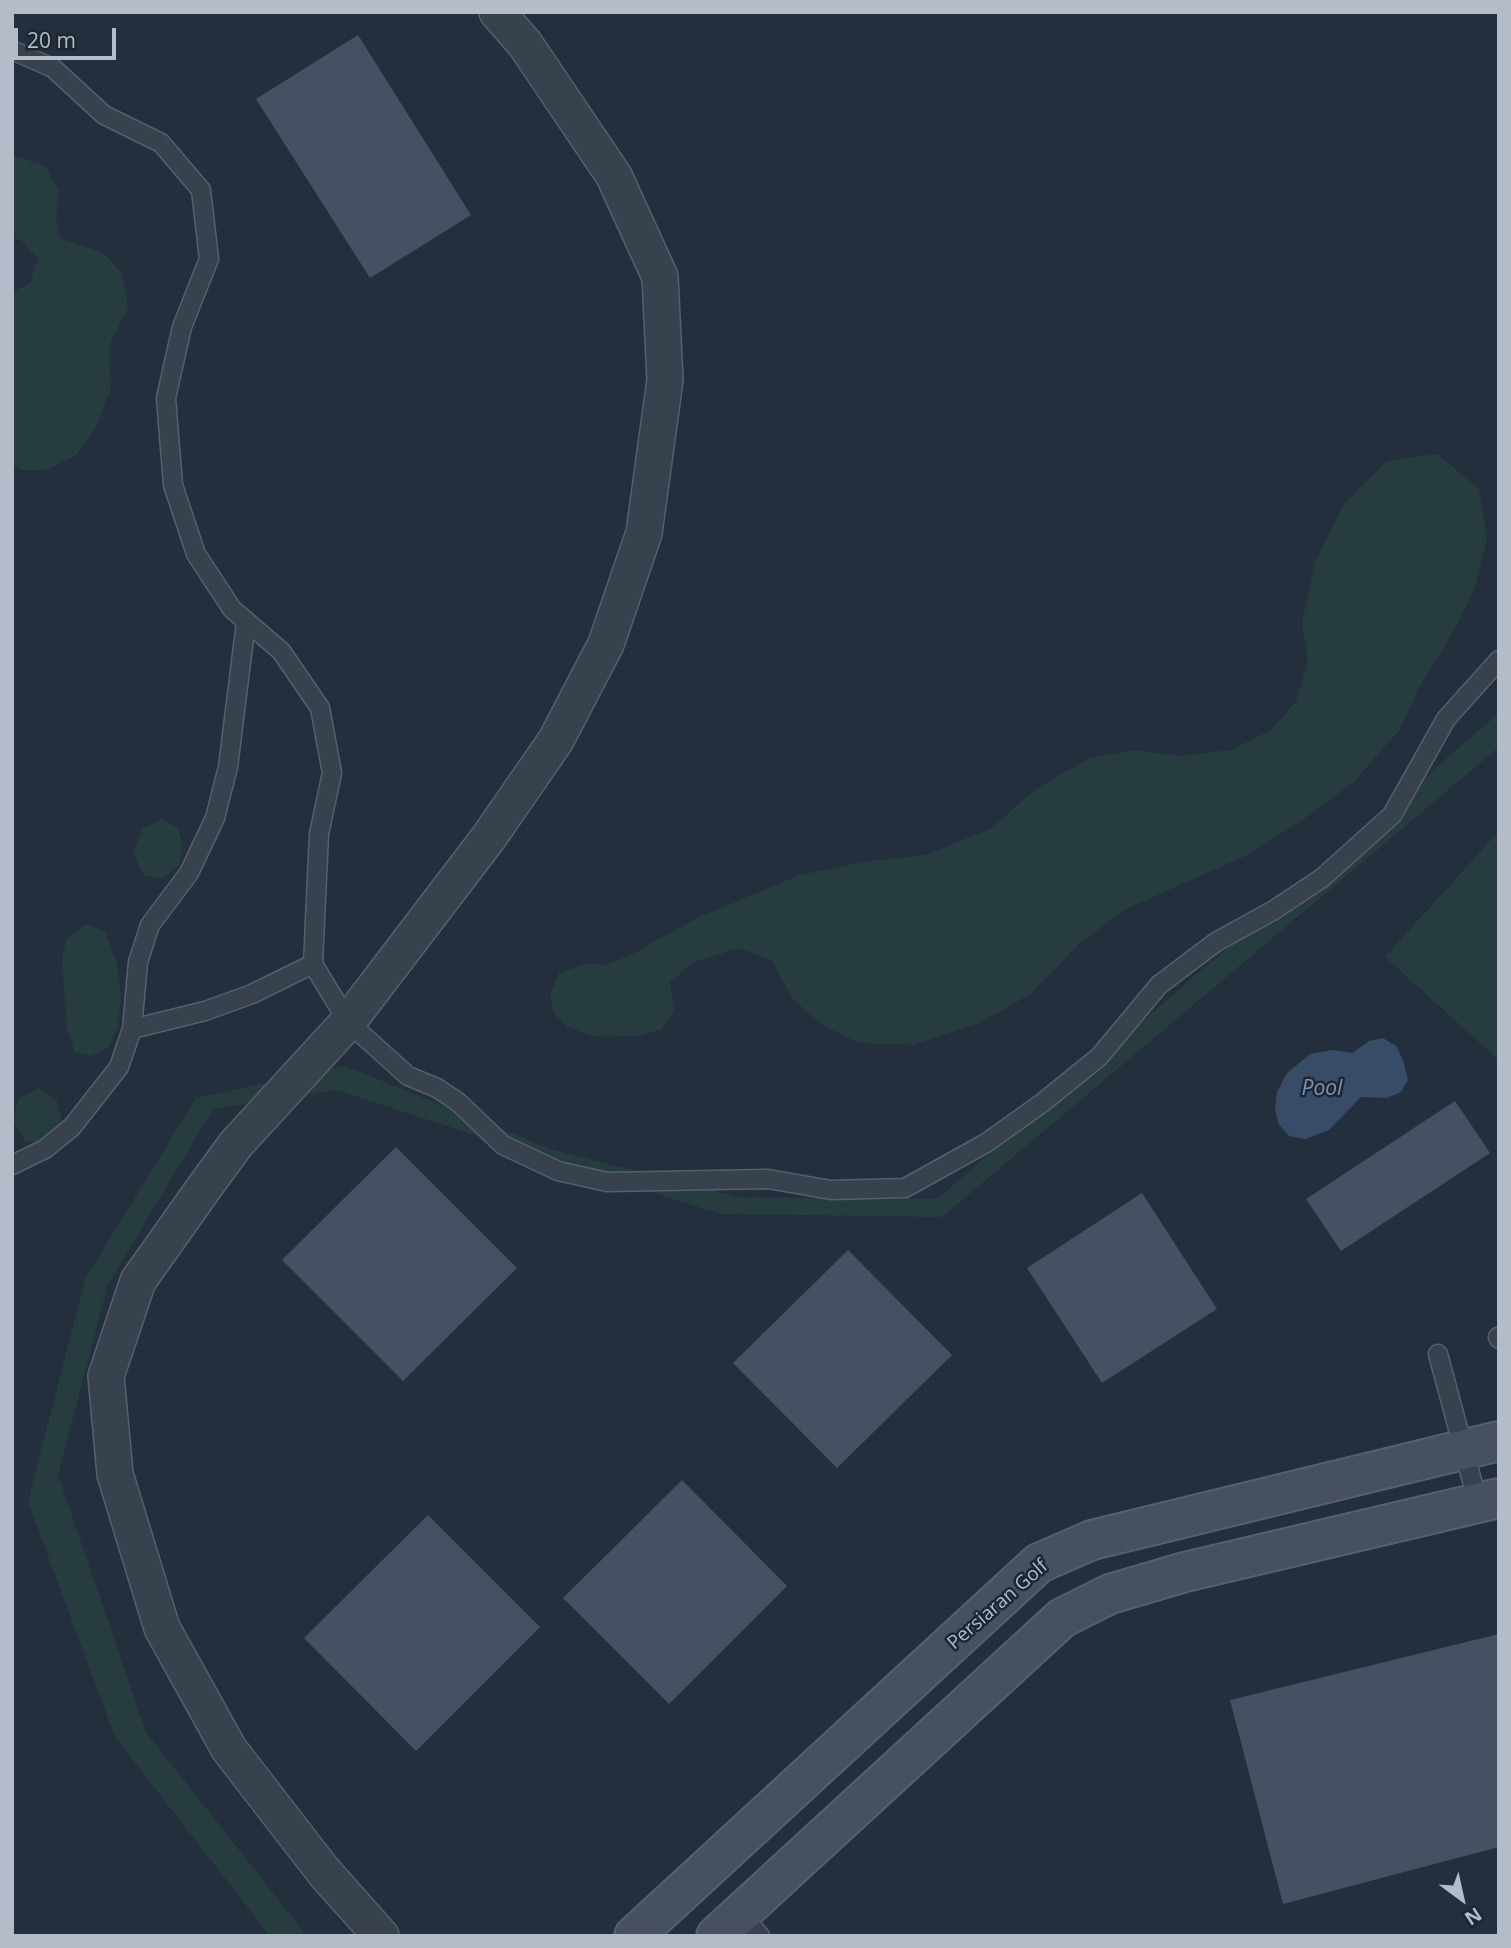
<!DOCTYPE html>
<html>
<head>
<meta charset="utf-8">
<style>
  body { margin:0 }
  #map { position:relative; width:1511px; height:1948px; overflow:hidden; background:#242f3e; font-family:"Open Sans",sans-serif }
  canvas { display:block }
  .frame { position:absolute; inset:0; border:14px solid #b4bcc9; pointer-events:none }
  .north { position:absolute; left:1427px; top:1864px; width:70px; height:70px; -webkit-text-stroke:5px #1d2633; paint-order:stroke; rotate:147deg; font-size:19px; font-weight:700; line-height:28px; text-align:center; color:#b4bcc9 }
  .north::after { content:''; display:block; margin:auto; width:24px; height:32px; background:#b4bcc9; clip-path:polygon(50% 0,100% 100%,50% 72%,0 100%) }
  .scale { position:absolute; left:14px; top:28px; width:102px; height:32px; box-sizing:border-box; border:4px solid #b4bcc9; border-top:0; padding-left:9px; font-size:21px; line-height:24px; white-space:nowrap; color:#b4bcc9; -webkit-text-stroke:5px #1d2633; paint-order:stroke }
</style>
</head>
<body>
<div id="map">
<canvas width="1511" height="1948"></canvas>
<div class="frame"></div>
<div class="north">N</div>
<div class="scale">20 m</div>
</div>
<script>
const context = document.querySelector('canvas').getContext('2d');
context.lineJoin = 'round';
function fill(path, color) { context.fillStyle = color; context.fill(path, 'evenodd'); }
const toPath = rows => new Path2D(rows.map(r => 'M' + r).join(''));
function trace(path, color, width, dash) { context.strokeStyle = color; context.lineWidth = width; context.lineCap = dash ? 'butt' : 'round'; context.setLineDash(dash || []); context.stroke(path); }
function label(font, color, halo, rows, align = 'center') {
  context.font = font + ' "Open Sans",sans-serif'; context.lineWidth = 5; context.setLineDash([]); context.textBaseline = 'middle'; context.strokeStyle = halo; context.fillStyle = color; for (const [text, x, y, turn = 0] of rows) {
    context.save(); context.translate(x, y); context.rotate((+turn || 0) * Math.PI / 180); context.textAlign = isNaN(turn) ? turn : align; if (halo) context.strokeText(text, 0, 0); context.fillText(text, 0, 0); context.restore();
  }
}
fill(toPath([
  [12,155,45,166,59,191,56,219,61,239,102,252,122,273,128,307,109,346,111,387,97,426,76,455,46,470,21,470,12,464,12,292,30,283,38,259,20,239,12,239],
  [1437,454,1479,489,1487,539,1475,588,1451,636,1418,689,1400,729,1354,782,1298,823,1245,856,1126,909,1082,941,1029,995,977,1024,912,1045,858,1043,821,1024,793,999,771,960,739,948,694,962,670,982,674,1011,661,1030,636,1036,597,1037,567,1027,553,1012,550,994,559,973,585,964,606,965,629,956,695,919,800,875,862,862,926,855,990,829,1036,789,1090,758,1137,750,1180,756,1231,750,1271,730,1296,702,1308,659,1302,622,1315,563,1344,503,1387,461],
  [1499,713,1499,747,942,1217,720,1214,336,1090,213,1109,108,1284,58,1475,146,1732,307,1936,270,1936,115,1737,28,1502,85,1279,196,1098,345,1066,553,1150,738,1197,937,1199],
  [162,819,178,828,183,847,179,865,163,879,144,876,133,854,142,829],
  [1498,832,1499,832,1499,1060,1385,957],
  [85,924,105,931,117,965,121,996,118,1026,109,1047,91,1056,75,1052,67,1030,62,960,67,938],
  [38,1088,57,1101,62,1120,49,1141,26,1142,13,1123,18,1099]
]), '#263c3f');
fill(toPath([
  [1383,1038,1396,1046,1403,1060,1408,1080,1401,1092,1387,1098,1361,1097,1329,1130,1305,1139,1289,1136,1279,1125,1275,1110,1277,1092,1287,1073,1310,1054,1333,1050,1352,1053,1369,1041]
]), '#394c67');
fill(toPath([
  [358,35,471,215,370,278,256,99],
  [1455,1101,1490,1153,1341,1251,1306,1199],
  [396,1147,517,1268,403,1381,282,1260],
  [1142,1193,1217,1309,1102,1383,1027,1268],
  [848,1250,952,1355,837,1468,733,1363],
  [682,1480,787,1586,669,1704,563,1598],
  [428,1515,540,1627,416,1751,304,1638],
  [1499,1634,1499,1847,1283,1904,1230,1700]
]), '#455162');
const lane = toPath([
  [12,50,53,68,104,115,161,143,201,190,209,259,182,327,166,398,173,485,196,554,232,609,281,651,320,708,332,773,319,834,313,964,348,1022,408,1076,437,1088,458,1102,503,1145,558,1171,607,1182,768,1179,831,1190,905,1188,986,1143,1042,1103,1099,1057,1159,985,1216,942,1274,910,1322,878,1392,815,1446,719,1499,660],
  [132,1029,205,1011,252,994,313,964],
  [12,1165,45,1149,72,1127,119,1067,132,1029,138,962,150,925,189,873,215,818,228,767,246,622],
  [1498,1337,1499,1339],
  [1438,1354,1478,1503],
  [740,1913,760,1936]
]);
const street = toPath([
  [381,1936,324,1872,229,1749,162,1628,115,1474,106,1376,138,1281,206,1185,236,1144,348,1022,489,837,556,740,606,644,644,533,665,380,660,277,614,176,525,44,497,12]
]);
const secondary = toPath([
  [634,1936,1039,1563,1092,1540,1499,1441],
  [716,1936,1062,1618,1110,1594,1185,1572,1499,1498]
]);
trace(lane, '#565f6c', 21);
trace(street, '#565f6c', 38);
trace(secondary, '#565f6c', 42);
trace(lane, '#38414e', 18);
trace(street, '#38414e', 35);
trace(secondary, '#465061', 38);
label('19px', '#b4bcc9', '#1d2633', [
  ["Persiaran Golf",998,1605,-41]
]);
label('italic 21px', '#7c92b1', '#1d2633', [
  ["Pool",1322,1089]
]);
</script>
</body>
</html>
